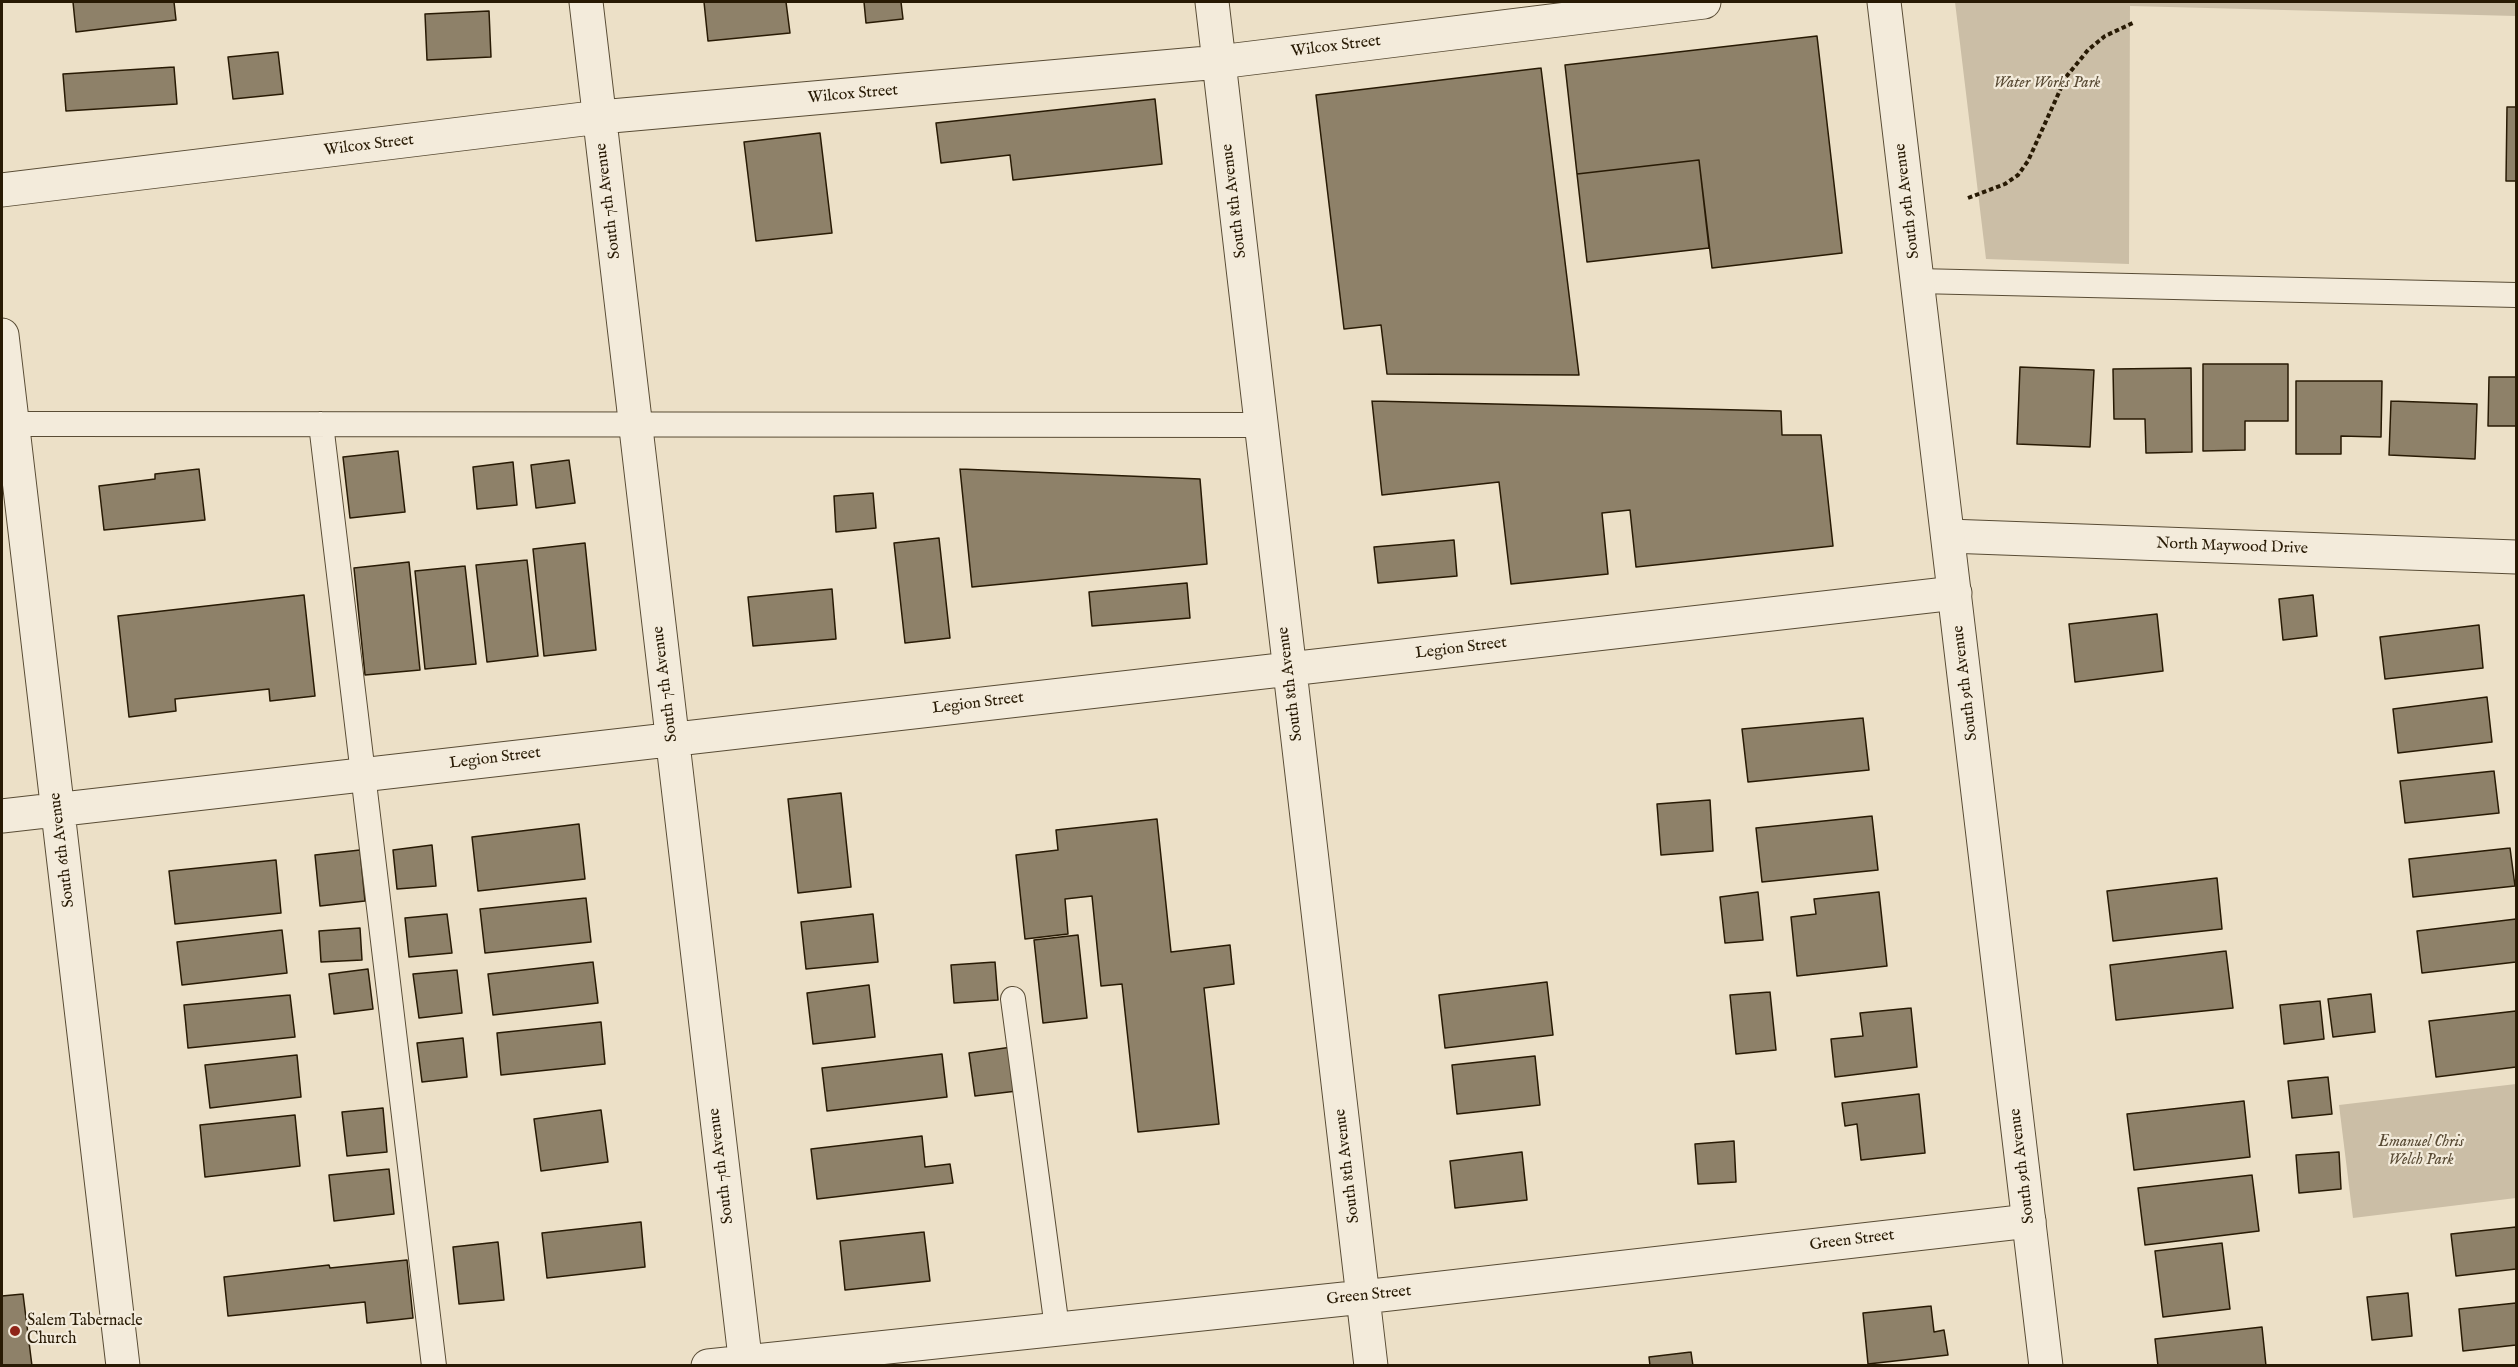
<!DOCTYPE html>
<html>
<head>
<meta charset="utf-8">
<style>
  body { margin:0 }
  #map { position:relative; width:2518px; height:1367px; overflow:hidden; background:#ece0c7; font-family:"IM FELL English",serif }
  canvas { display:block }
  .frame { position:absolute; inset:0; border:3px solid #281a04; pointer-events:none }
</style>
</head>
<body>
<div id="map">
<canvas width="2518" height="1367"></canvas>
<div class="frame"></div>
</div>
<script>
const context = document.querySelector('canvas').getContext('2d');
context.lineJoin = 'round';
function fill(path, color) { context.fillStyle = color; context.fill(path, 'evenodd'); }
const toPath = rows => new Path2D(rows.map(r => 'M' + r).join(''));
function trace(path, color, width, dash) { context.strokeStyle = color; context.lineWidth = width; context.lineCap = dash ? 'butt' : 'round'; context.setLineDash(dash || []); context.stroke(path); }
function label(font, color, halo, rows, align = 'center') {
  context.font = font + ' "IM FELL English",serif'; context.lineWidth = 4.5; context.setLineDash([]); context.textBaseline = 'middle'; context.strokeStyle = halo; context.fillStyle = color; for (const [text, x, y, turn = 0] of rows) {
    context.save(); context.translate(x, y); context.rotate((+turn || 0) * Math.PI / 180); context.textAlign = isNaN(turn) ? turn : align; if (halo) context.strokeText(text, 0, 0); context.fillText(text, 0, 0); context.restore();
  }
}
fill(toPath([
  [1955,2,2516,2,2516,16,2130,6,2129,264,1986,259],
  [2516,1084,2516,1198,2353,1218,2339,1105]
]), '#cbbea6');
const building = toPath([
  [73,2,174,2,176,20,76,32,73,2],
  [704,2,786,2,790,33,708,41,704,2],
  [864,2,901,2,903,19,866,23,864,2],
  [489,11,491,57,427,60,425,14,489,11],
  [1817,36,1842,253,1712,268,1699,160,1577,174,1565,65,1817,36],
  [278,52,283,94,233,99,228,57,278,52],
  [174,67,177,104,66,111,63,74,174,67],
  [1541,68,1579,375,1387,374,1381,325,1344,329,1316,95,1541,68],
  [1155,99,1162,164,1013,180,1010,155,941,163,936,123,1155,99],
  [2507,107,2516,107,2516,181,2506,181,2507,107],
  [820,133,832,233,756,241,744,142,820,133],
  [1699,160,1709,248,1587,262,1577,174,1699,160],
  [2203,364,2288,364,2288,421,2245,421,2245,450,2203,451,2203,364],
  [2020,367,2094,370,2090,447,2017,444,2020,367],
  [2191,368,2192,452,2146,453,2145,419,2114,419,2113,369,2191,368],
  [2489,377,2516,377,2516,426,2488,426,2489,377],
  [2296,381,2382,381,2381,437,2341,436,2341,454,2296,454,2296,381],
  [1372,401,1781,411,1782,435,1821,435,1833,546,1636,567,1630,510,1602,513,1608,574,1511,584,1499,482,1382,495,1372,401],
  [2391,401,2477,404,2475,459,2389,455,2391,401],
  [398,451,405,512,350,518,343,457,398,451],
  [569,460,575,503,536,508,531,465,569,460],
  [513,462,517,505,477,509,473,467,513,462],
  [199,469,205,520,104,530,99,486,155,479,155,474,199,469],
  [960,469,1200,479,1207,564,972,587,960,469],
  [873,493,876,528,836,532,834,496,873,493],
  [939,538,950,638,905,643,894,543,939,538],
  [1454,540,1457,576,1378,583,1374,547,1454,540],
  [585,543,596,650,544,656,533,549,585,543],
  [527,560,538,656,487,662,476,565,527,560],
  [409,562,420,670,365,675,354,568,409,562],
  [465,566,476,664,425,669,415,571,465,566],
  [1187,583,1190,618,1092,626,1089,592,1187,583],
  [832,589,836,639,753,646,748,597,832,589],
  [304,595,315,696,270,701,269,689,175,699,176,711,129,717,118,616,304,595],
  [2313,595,2317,636,2283,640,2279,599,2313,595],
  [2157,614,2163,671,2075,682,2069,624,2157,614],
  [2479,625,2483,668,2385,679,2380,637,2479,625],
  [2487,697,2492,742,2398,753,2393,709,2487,697],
  [1863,718,1869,770,1748,782,1742,729,1863,718],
  [2494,771,2499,813,2405,823,2400,781,2494,771],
  [841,793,851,887,798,893,788,799,841,793],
  [1710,800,1713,851,1661,855,1657,804,1710,800],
  [1872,816,1878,870,1762,882,1756,828,1872,816],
  [1157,819,1171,952,1230,945,1234,984,1204,988,1219,1124,1138,1132,1122,984,1101,986,1092,896,1065,899,1068,934,1025,939,1016,855,1058,850,1056,830,1157,819],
  [579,824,585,879,478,891,472,837,579,824],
  [432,845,436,886,397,889,393,850,432,845],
  [2510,848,2515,886,2413,897,2409,859,2510,848],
  [360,850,365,901,320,906,315,855,360,850],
  [276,860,281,913,175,924,169,871,276,860],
  [2217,878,2222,929,2113,941,2107,891,2217,878],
  [1758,892,1763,940,1725,943,1720,897,1758,892],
  [1879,892,1887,966,1797,976,1791,917,1816,914,1814,899,1879,892],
  [586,898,591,942,485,953,480,909,586,898],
  [447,914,452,953,409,957,405,918,447,914],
  [873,914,878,962,806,969,801,922,873,914],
  [2516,919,2516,962,2422,973,2417,931,2516,919],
  [360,928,362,960,321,962,319,931,360,928],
  [282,930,287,973,182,985,177,942,282,930],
  [1078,935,1087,1018,1043,1023,1034,940,1078,935],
  [2226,951,2233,1008,2116,1020,2110,965,2226,951],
  [593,962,598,1003,493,1015,488,974,593,962],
  [995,962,998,1000,954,1003,951,965,995,962],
  [368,969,373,1009,334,1014,329,974,368,969],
  [457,970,462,1013,419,1018,413,974,457,970],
  [1547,982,1553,1035,1445,1048,1439,995,1547,982],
  [869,985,875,1037,813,1044,807,993,869,985],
  [1770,992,1776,1050,1736,1054,1730,995,1770,992],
  [2371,994,2375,1032,2333,1037,2328,999,2371,994],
  [290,995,295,1037,188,1048,184,1005,290,995],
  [2320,1001,2324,1039,2284,1044,2280,1005,2320,1001],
  [1911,1008,1917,1067,1835,1077,1831,1039,1863,1036,1860,1013,1911,1008],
  [2516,1011,2516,1067,2436,1077,2429,1021,2516,1011],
  [601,1022,605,1064,501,1075,497,1033,601,1022],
  [463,1038,467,1077,422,1082,417,1043,463,1038],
  [1012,1047,1017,1091,975,1096,969,1053,1012,1047],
  [942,1054,947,1097,827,1111,822,1068,942,1054],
  [297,1055,301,1097,210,1108,205,1065,297,1055],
  [1535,1056,1540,1105,1457,1114,1452,1065,1535,1056],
  [2328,1077,2332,1114,2292,1118,2288,1081,2328,1077],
  [1919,1094,1925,1153,1861,1160,1857,1124,1845,1126,1842,1103,1919,1094],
  [2244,1101,2250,1157,2134,1170,2127,1114,2244,1101],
  [383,1108,387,1152,347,1156,342,1112,383,1108],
  [601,1110,608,1162,541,1171,534,1119,601,1110],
  [295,1115,300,1166,205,1177,200,1125,295,1115],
  [922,1136,925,1167,950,1164,953,1183,817,1199,811,1149,922,1136],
  [1734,1141,1736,1182,1698,1184,1695,1144,1734,1141],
  [1522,1152,1527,1200,1455,1208,1450,1161,1522,1152],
  [2339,1152,2341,1189,2299,1193,2296,1155,2339,1152],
  [389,1169,394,1214,334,1221,329,1175,389,1169],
  [2252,1175,2259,1231,2145,1245,2138,1188,2252,1175],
  [641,1222,645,1267,547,1278,542,1233,641,1222],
  [2516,1227,2516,1269,2456,1276,2451,1234,2516,1227],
  [924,1232,930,1281,845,1290,840,1241,924,1232],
  [498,1242,504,1300,459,1304,453,1247,498,1242],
  [2222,1243,2230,1309,2163,1317,2155,1251,2222,1243],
  [407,1260,413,1318,367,1323,365,1302,228,1316,224,1277,329,1265,330,1268,407,1260],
  [2408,1293,2412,1336,2372,1340,2367,1297,2408,1293],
  [23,1294,32,1366,2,1366,2,1296,23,1294],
  [2516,1303,2516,1345,2463,1351,2459,1309,2516,1303],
  [1931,1306,1934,1332,1944,1330,1948,1355,1868,1364,1863,1313,1931,1306],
  [2262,1327,2266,1366,2158,1366,2155,1339,2262,1327],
  [1691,1352,1693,1366,1650,1366,1649,1357,1691,1352]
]);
fill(building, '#8e8169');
trace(building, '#281a04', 1.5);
const service = toPath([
  [1917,281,2516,295],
  [2,418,12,424,67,424,1261,425],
  [321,424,434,1366],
  [1013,999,1057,1328]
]);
const minor = toPath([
  [586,2,746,1366],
  [1212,2,1371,1366],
  [2,190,600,117,1219,62,1704,2],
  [2,335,123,1366],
  [1948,536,2516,557],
  [2,816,1955,593],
  [708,1366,1363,1297,2029,1221]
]);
const tertiary = toPath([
  [1884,2,2046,1366]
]);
trace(service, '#594c35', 26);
trace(minor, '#594c35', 35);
trace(tertiary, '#594c35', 35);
trace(toPath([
  [1968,198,2005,184,2018,175,2028,161,2066,77,2088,50,2105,36,2135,22]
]), '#281a04', 4, [4.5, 3]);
trace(service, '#f3ebdb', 24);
trace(minor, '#f3ebdb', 33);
trace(tertiary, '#f3ebdb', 33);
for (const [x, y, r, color] of [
  [15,1331,6,"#8f2418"]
]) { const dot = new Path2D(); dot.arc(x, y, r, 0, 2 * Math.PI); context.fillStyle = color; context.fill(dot); trace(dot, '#f3ebdb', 2); }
label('16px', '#281a04', '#f3ebdb', [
  ["Wilcox Street",1336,47,-7],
  ["Wilcox Street",853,95,-5],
  ["Wilcox Street",369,146,-7],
  ["South 7th Avenue",609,201,-97],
  ["South 8th Avenue",1235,201,-97],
  ["South 9th Avenue",1908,201,-97],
  ["North Maywood Drive",2232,547,2],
  ["Legion Street",1461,649,-7],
  ["South 9th Avenue",1966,683,-97],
  ["South 7th Avenue",666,684,-97],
  ["South 8th Avenue",1291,684,-97],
  ["Legion Street",978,704,-7],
  ["Legion Street",495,759,-7],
  ["South 6th Avenue",63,850,-97],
  ["South 7th Avenue",722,1166,-97],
  ["South 8th Avenue",1348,1166,-97],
  ["South 9th Avenue",2023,1166,-97],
  ["Green Street",1852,1241,-7],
  ["Green Street",1369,1296,-6]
]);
label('italic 16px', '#594b35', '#f3ebdb', [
  ["Water Works Park",2047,84],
  ["Emanuel Chris",2421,1143],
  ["Welch Park",2421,1161]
]);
label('16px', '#281a04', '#f3ebdb', [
  ["Salem Tabernacle",27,1322],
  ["Church",27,1340]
], 'left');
</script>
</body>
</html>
